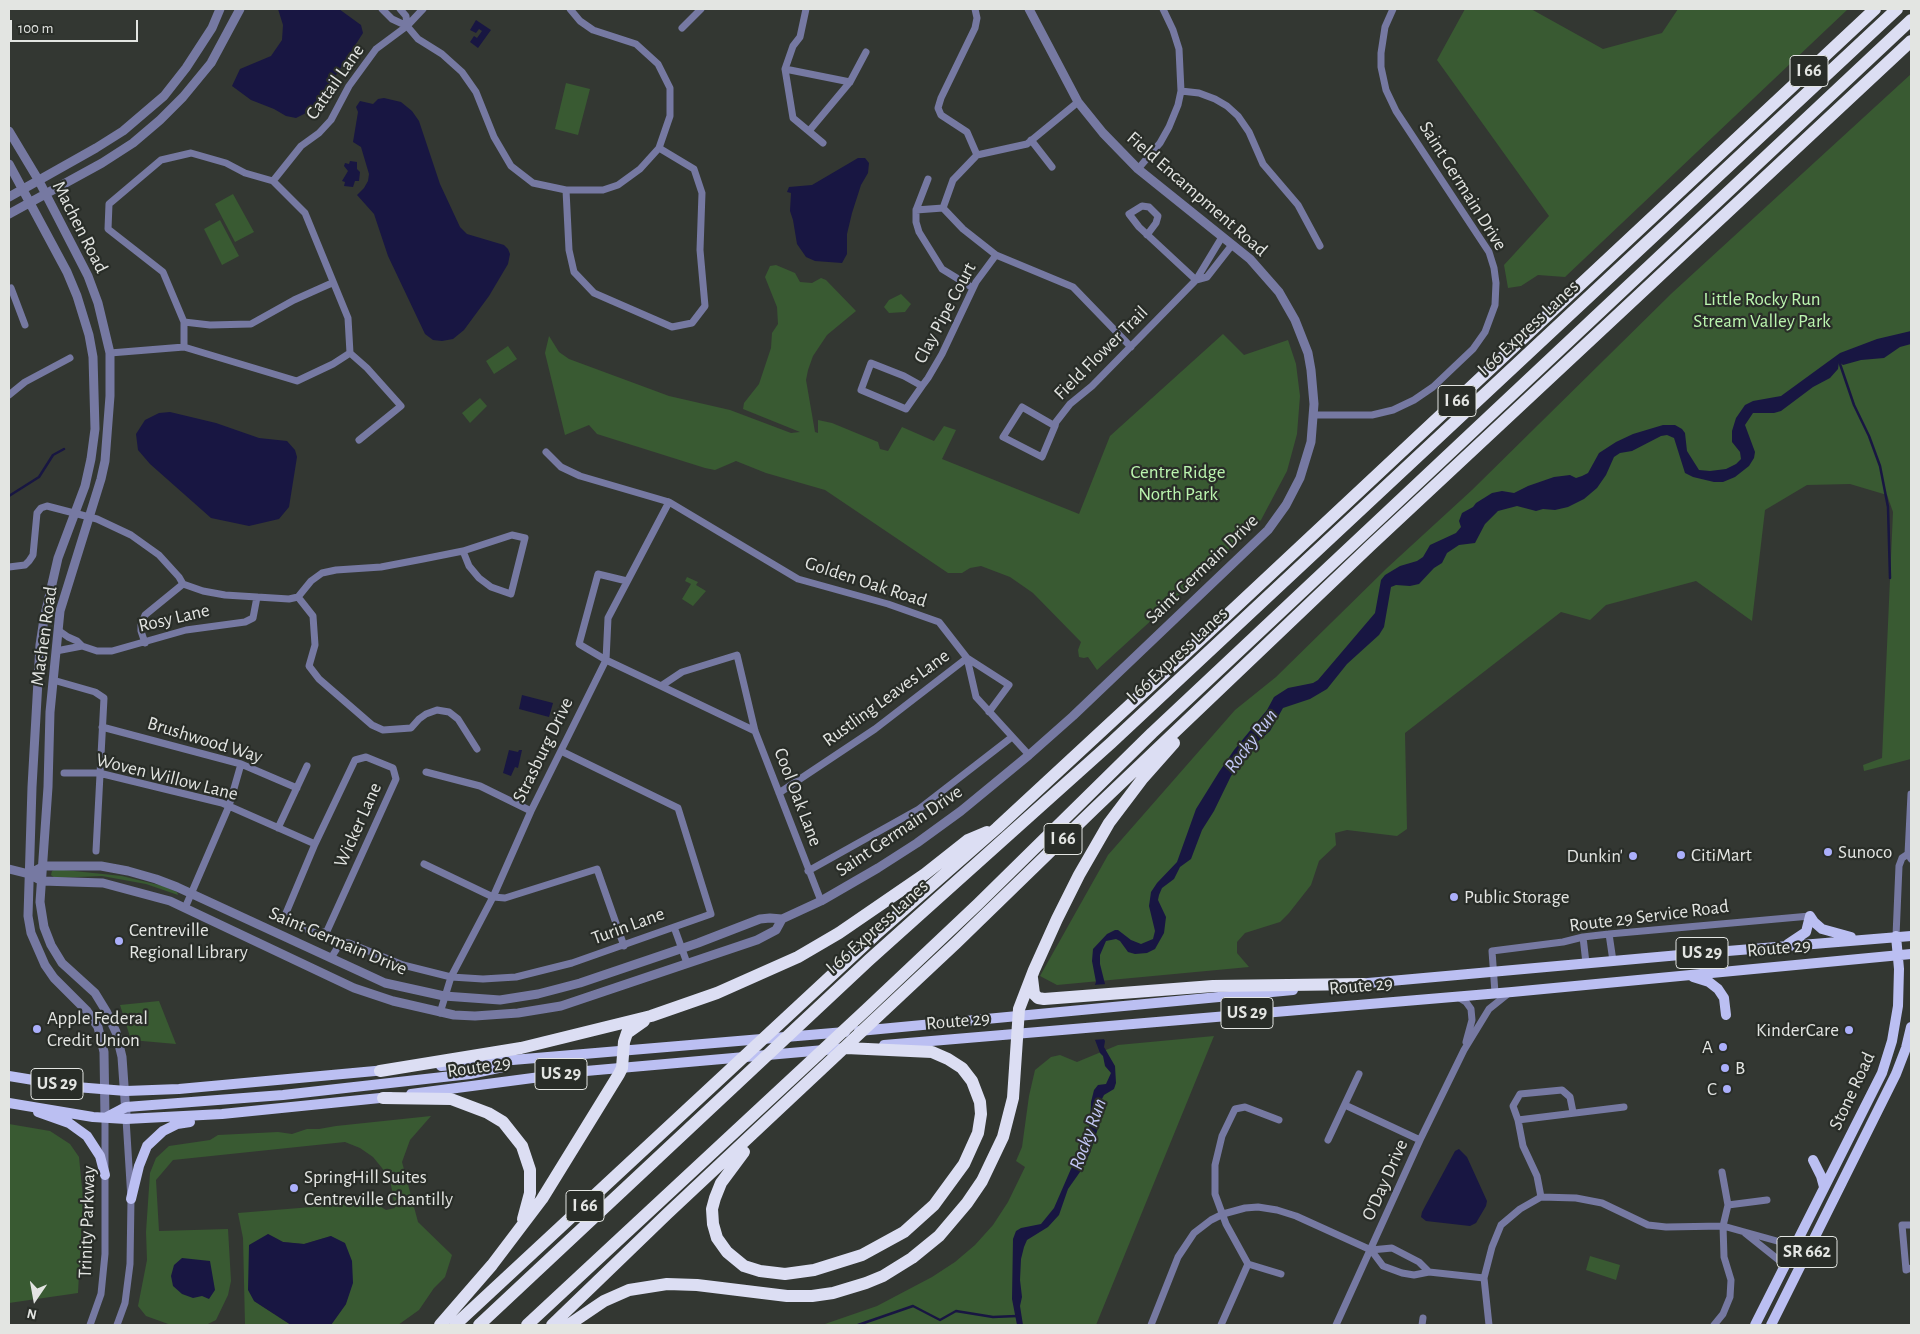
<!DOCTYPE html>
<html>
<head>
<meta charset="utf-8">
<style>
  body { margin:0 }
  #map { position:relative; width:1920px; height:1334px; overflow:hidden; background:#333732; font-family:"Alegreya Sans",sans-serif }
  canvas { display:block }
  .frame { position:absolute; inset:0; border:10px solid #e3e5e2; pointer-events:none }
  .north { position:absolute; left:10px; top:1274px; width:50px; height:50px; -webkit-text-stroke:4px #292d28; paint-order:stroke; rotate:192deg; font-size:14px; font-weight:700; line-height:20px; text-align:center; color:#e3e5e2 }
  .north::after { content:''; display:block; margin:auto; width:18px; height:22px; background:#e3e5e2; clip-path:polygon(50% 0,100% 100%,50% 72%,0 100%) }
  .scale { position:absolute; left:10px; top:20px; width:128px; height:22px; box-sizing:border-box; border:2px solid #e3e5e2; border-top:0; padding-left:6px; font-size:15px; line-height:18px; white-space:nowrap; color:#e3e5e2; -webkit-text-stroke:4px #292d28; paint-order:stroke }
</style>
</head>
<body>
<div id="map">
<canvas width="1920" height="1334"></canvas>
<div class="frame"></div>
<div class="north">N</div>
<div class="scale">100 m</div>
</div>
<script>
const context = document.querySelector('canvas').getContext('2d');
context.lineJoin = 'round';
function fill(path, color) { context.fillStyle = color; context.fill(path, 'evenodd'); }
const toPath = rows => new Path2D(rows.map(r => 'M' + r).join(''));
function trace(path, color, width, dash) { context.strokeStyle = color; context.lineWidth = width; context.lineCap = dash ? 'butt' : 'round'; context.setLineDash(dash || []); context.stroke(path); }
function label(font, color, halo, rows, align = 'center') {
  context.font = font + ' "Alegreya Sans",sans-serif'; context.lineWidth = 4.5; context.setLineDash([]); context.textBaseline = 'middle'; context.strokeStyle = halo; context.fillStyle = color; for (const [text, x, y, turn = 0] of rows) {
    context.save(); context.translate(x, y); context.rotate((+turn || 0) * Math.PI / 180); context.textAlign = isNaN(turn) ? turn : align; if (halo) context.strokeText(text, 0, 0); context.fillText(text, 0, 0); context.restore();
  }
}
fill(toPath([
  [1465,9,1531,9,1603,49,1662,33,1678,9,1848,9,1565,277,1538,275,1521,286,1508,288,1504,265,1549,216,1437,60],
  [1911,74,1911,759,1864,771,1863,765,1882,758,1893,512,1887,495,1850,484,1807,485,1765,510,1752,621,1696,581,1606,605,1590,620,1561,612,1405,733,1407,829,1397,836,1347,830,1335,833,1336,845,1319,861,1311,885,1289,913,1280,922,1245,933,1237,942,1237,953,1249,967,1057,985,1040,976,1108,855,1235,710,1276,677,1387,568,1472,490,1672,293],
  [566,83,590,89,578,135,555,129],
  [233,194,254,232,235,242,215,204],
  [220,220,239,256,222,265,204,229],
  [776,265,795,273,800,282,812,283,821,278,826,280,856,311,827,335,813,356,808,370,806,380,815,432,818,433,818,420,832,423,878,442,880,449,888,451,902,427,934,441,944,426,956,430,942,459,1079,514,1110,436,1223,334,1244,355,1288,340,1296,364,1300,396,1297,434,1287,471,1261,520,1097,670,1088,657,1084,658,1079,657,1078,650,1081,642,1033,593,1010,577,981,566,970,568,962,573,948,573,825,490,766,473,736,461,715,470,705,468,597,434,589,425,565,435,545,353,549,336,559,352,569,359,669,396,730,410,791,433,800,432,743,409,744,403,759,384,771,348,772,333,778,324,777,307,765,277,770,266],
  [901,294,911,304,905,312,889,313,884,307,889,300],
  [508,346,517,359,494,374,486,361],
  [480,398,487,406,470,423,462,413],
  [687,577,698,582,696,585,706,591,693,606,682,599,691,584,685,581],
  [55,869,122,876,163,886,177,892,178,895,146,884,102,876,55,878,51,875,52,871],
  [159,1001,176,1044,131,1040,120,1005],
  [1214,1036,1096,1325,822,1325,877,1306,932,1277,955,1262,975,1245,993,1225,1008,1202,1025,1167,1016,1161,1022,1147,1029,1096,1035,1070,1051,1057,1060,1055,1077,1062,1118,1045],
  [431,1116,410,1140,402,1162,418,1222,452,1255,445,1277,434,1288,419,1310,398,1325,331,1325,346,1304,331,1236,304,1244,283,1242,268,1234,254,1301,291,1325,245,1325,243,1238,238,1213,373,1202,386,1210,395,1208,390,1179,382,1168,373,1157,360,1148,345,1142,173,1160,156,1180,159,1231,228,1229,231,1281,228,1295,216,1320,206,1325,171,1325,146,1316,138,1306,147,1260,146,1232,150,1173,156,1158,169,1146,210,1140,218,1135,278,1132,292,1134,307,1129,319,1129,336,1126],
  [9,1124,50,1131,70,1144,79,1157,83,1198,78,1293,9,1303],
  [1590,1256,1620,1265,1616,1280,1586,1270]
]), '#395a32');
fill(toPath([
  [278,9,339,9,361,25,363,33,333,80,336,82,330,92,327,90,310,111,296,118,286,116,274,109,251,100,232,86,240,69,271,56,282,40,283,25],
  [476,20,491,30,478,48,470,42,474,36,477,38,482,31,479,29,476,33,470,30],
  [384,98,401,102,412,111,419,121,440,184,460,227,467,234,504,245,508,249,510,254,508,264,489,296,464,330,453,339,442,341,433,340,425,334,388,256,374,214,357,195,364,188,368,181,369,174,361,147,353,142,358,112,356,107,360,101,373,104,378,99],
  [858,158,865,158,869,163,868,173,861,185,852,213,847,234,847,254,842,263,815,261,806,257,797,244,793,220,790,211,791,193,787,192,789,187,812,185],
  [350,161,357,162,357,169,360,172,359,181,355,181,353,187,344,186,345,182,342,181,348,171,344,166,345,163,349,164],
  [1911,331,1911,344,1900,347,1884,358,1861,360,1843,365,1839,362,1838,369,1830,378,1813,387,1781,411,1774,413,1753,413,1745,425,1755,452,1754,458,1749,466,1735,477,1723,482,1714,482,1693,477,1685,473,1674,438,1667,435,1661,436,1632,451,1620,453,1614,457,1606,475,1597,488,1584,499,1568,507,1555,510,1543,509,1536,511,1517,506,1498,511,1485,524,1475,543,1459,545,1447,553,1442,563,1434,568,1419,584,1410,586,1396,585,1391,587,1384,627,1379,635,1347,664,1327,689,1310,699,1283,708,1270,731,1254,745,1231,776,1214,811,1202,830,1191,859,1180,867,1174,879,1162,888,1159,895,1158,900,1166,917,1164,933,1155,949,1147,953,1135,954,1128,952,1120,941,1116,939,1106,941,1100,955,1100,964,1105,984,1099,998,1101,1034,1105,1041,1104,1047,1115,1066,1116,1083,1114,1089,1104,1095,1100,1103,1102,1116,1090,1153,1080,1172,1068,1189,1059,1215,1048,1227,1027,1240,1024,1247,1021,1259,1020,1280,1022,1297,1020,1306,1023,1325,1017,1325,1012,1299,1013,1239,1016,1231,1021,1228,1041,1224,1054,1208,1090,1125,1091,1102,1094,1090,1098,1085,1106,1084,1111,1073,1105,1066,1103,1056,1100,1053,1092,1032,1090,997,1096,982,1092,961,1093,949,1107,934,1115,930,1118,930,1131,940,1141,944,1153,939,1155,931,1149,906,1151,892,1157,883,1177,862,1196,809,1219,772,1234,750,1267,710,1274,697,1288,688,1313,683,1318,680,1375,613,1381,580,1385,575,1400,566,1417,561,1423,557,1430,545,1456,533,1461,527,1459,521,1462,513,1473,507,1476,503,1492,493,1502,491,1514,493,1528,486,1554,477,1570,475,1576,478,1582,476,1588,473,1599,453,1616,442,1633,434,1663,425,1675,425,1682,429,1685,433,1687,451,1699,470,1710,471,1726,469,1736,464,1741,459,1740,452,1732,442,1732,431,1736,418,1745,405,1753,401,1781,396,1840,353,1877,339],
  [170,412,216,423,259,438,287,441,295,450,297,457,289,507,279,519,249,526,211,518,150,464,138,450,136,434,145,420,159,413],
  [522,695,553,703,549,717,519,709],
  [509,750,518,752,519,750,522,750,518,768,515,767,511,776,503,773],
  [1459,1149,1467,1157,1487,1201,1486,1206,1476,1223,1470,1226,1426,1221,1421,1217,1422,1212,1455,1151],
  [268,1234,283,1242,304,1244,331,1236,345,1243,352,1261,353,1283,346,1304,331,1325,291,1325,254,1301,248,1290,249,1245],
  [182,1258,210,1261,215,1290,209,1299,202,1296,193,1298,182,1294,173,1286,171,1276,174,1265]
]), '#181642');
fill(toPath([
  [1107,984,1101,1003,1103,1030,1107,1039,1092,1040,1089,1033,1087,997,1092,985]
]), '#333732');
trace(toPath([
  [1839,361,1854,405,1869,436,1880,466,1888,507,1890,578],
  [9,496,39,477,53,455,64,449],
  [858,1325,913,1306,940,1320,956,1311,993,1317,1017,1316]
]), '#181642', 2.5);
trace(toPath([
  [382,9,392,19,407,26,418,39,442,54,462,72,476,92,494,137,511,166,533,183,566,190,603,190,618,185,640,169,659,148,670,116,670,88,658,64,636,44,593,30,580,21,570,9],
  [400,9,406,16,407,26],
  [806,9,800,37,793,46,785,69,793,118,823,143],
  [975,9,977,18,975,28,941,98,938,108,941,115,967,132,977,155],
  [682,28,701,9],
  [785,69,850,82],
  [1181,91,1199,93,1215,99,1227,106,1238,116,1249,132,1263,164,1298,205,1320,246],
  [809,131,850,82,866,52],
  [1031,140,1052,167],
  [1138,169,1160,143,1169,127,1178,105,1181,91,1179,49,1173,30,1163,9],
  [928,179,916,210,916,222,919,232,942,269,973,288],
  [273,181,301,146,319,133,331,120,349,86,376,49,407,26,423,9],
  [566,190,569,250,574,272,594,293,672,327,692,323,705,306,700,250,702,193,694,169,659,148],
  [943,208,963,229,996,255,1073,287,1131,347],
  [943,208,953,180,977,155,1027,144,1078,102],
  [916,210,943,208],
  [1147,235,1156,223,1158,216,1149,207,1142,206,1129,214,1139,227,1196,280],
  [1196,280,1207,277,1232,245],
  [9,289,11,288,25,325],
  [184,322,210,325,251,324,294,300,332,283],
  [110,353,184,347,297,381,333,364,350,353,348,318,305,213,273,181,245,173,226,163,191,153,161,160,109,204,108,229,163,272,184,322,184,347],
  [350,353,367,368,401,406,359,440],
  [922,386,904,376,871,363,861,390,906,409,922,386,928,378,942,354,976,282,996,255],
  [9,395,25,382,70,358],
  [1314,415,1372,415,1393,410,1414,400,1433,387,1473,349,1485,332,1495,305,1496,283,1494,268,1489,252,1396,111,1386,90,1381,67,1381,53,1385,27,1393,9],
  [1055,426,1022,407,1003,437,1042,457,1055,426,1056,422,1070,404,1092,386,1196,280,1222,237],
  [546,452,561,467,580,476,669,502,798,579,888,604,939,622,967,658,976,697,1029,755],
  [9,567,25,565,29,561,33,555,37,513,41,508,47,506,97,519,131,535,159,555,179,577,183,584,203,591,225,595,289,599,298,597,311,581,322,573,336,570,381,567,423,559,463,551,512,535,525,538,511,594,491,587,479,578,469,566,463,551],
  [627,581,598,574,579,644,606,660,661,686,682,672,737,655,755,731,821,901],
  [298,597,313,616,315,645,309,666,319,679,372,725,383,730,411,728,419,719,426,714,437,710,449,712,458,719,477,749],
  [58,630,68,637,77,641,82,646],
  [145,643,141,631,141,625,145,615,183,584],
  [56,651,82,646,97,651,112,651,186,630,245,622,253,618,257,597],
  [53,680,95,692,104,698,96,851],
  [661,686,755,731],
  [102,727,241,764,297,788],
  [366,757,393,768,396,779,327,931,317,934,290,921,286,913,315,844,355,760,366,757],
  [426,772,480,786,531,811],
  [64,773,99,773,222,803,315,844],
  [779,793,875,729,967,658,1009,685,989,712],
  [1911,794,1908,854,1911,859],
  [278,828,307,766],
  [424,864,493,897,505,898,597,869,624,946],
  [808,871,919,809,1012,737],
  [185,908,229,806,241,764],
  [674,927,687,963],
  [1609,934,1613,961],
  [1896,936,1899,866,1902,858,1908,854],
  [1583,937,1586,963],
  [331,958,341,942,349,943,403,965,451,977,483,979,516,977,572,963,711,914,678,808,561,751],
  [1495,993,1492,951,1563,942,1583,937,1609,934,1810,916],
  [1458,997,1466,1002,1471,1009,1472,1020,1466,1042],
  [440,1013,451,977,493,897,531,811,606,660,608,618,669,502],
  [1345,1105,1420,1140],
  [1573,1112,1570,1097,1562,1090,1520,1094,1513,1106,1518,1120,1624,1107],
  [1518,1120,1523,1146,1537,1176,1541,1197],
  [1328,1140,1359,1074],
  [1722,1172,1728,1205],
  [1911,1225,1902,1225,1906,1270,1911,1268],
  [1745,1233,1785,1265],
  [1371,1250,1392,1248,1419,1262,1429,1272],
  [1248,1264,1281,1274],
  [90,1325,101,1294,105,1254,105,1118],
  [117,1325,125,1303,130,1264,131,1199,126,1119],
  [1151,1325,1178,1257,1194,1233,1211,1220,1223,1214,1245,1208,1258,1207,1277,1210,1296,1216,1371,1250,1383,1266,1402,1273,1414,1275,1429,1272,1484,1278],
  [1221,1325,1248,1264,1226,1224,1215,1194,1215,1165,1222,1136,1235,1109,1245,1107,1279,1120],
  [1336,1325,1420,1140,1464,1050,1489,1009,1509,993],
  [1422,1325,1423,1318],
  [1489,1325,1484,1278,1492,1247,1501,1225,1520,1209,1541,1197,1576,1198,1602,1203,1648,1225,1666,1227,1723,1226,1795,1246],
  [1714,1325,1723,1314,1730,1297,1731,1280,1724,1257,1723,1226,1728,1205,1767,1200]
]), '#7679a2', 7);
trace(toPath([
  [9,131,39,181,88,276,98,303,110,353,110,396,105,461,101,479,60,611,50,712,48,787,40,902,44,927,51,945,62,963,95,993,106,1011,116,1032,122,1057,126,1114],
  [9,164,67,272,77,296,89,335,93,357,95,429,91,459,85,486,58,558,44,619,40,645,32,787,28,916,31,933,45,965,54,978,87,1011,98,1027,104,1052,105,1118],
  [9,197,96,148,123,131,164,96,186,68,212,28,220,9],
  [9,214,102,163,133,143,160,120,183,97,211,63,240,9],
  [9,869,29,874,42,881,103,883,170,901,354,988,393,1001,454,1015,475,1016,518,1013,561,1006,757,940,776,930,782,919],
  [29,874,44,866,101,866,128,871,156,879,177,887,385,983,444,996,500,1000,538,994,580,983,698,943,760,919,770,918,782,919,821,901,878,868,917,843,961,811,1029,755,1073,716,1268,530,1286,505,1300,478,1311,442,1314,404,1311,370,1308,353,1295,320,1279,292,1250,259,1138,169,1103,133,1078,102,1029,9]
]), '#7679a2', 9);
trace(toPath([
  [1810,916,1814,922,1822,929,1851,937],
  [1788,944,1806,932,1810,916],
  [1693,977,1709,982,1718,989,1724,998,1726,1015],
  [1357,984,1691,954,1911,936],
  [859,1031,1293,990],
  [884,1045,1512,992,1911,954],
  [441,1066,845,1032],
  [9,1076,76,1087,126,1091,179,1089,386,1070],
  [411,1094,586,1071,847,1048],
  [9,1103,93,1117,126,1119,222,1114,390,1097],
  [38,1112,69,1123,87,1136,100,1156,105,1175],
  [107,1117,126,1107,283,1095,470,1074,503,1067],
  [1813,1160,1821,1176,1824,1187],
  [131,1199,139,1166,147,1146,163,1131,177,1124,190,1122],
  [1755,1325,1882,1073,1892,1041,1898,1006,1899,969,1896,936],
  [1771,1325,1896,1074,1906,1048,1911,1027]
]), '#bbbff2', 10);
trace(toPath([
  [1032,978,1034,994,1038,998,1044,999,1213,986,1363,984],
  [380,1071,521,1048,651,1016,717,993,798,957,839,933,925,874,968,840,987,832],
  [383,1098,451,1099,488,1113,503,1122,522,1146,530,1170,530,1193,523,1219],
  [744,1152,721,1183,715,1198,712,1209,713,1224,717,1238,727,1252,744,1266,760,1271,785,1274,814,1270,862,1255,904,1232,934,1205,964,1164,978,1133,981,1114,980,1102,972,1081,962,1068,948,1059,932,1052,846,1048],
  [440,1325,492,1265,542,1199,619,1074,622,1068,624,1042,627,1033,644,1021],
  [455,1325,875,935,997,828,1226,616,1875,9],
  [479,1325,869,960,1111,743,1897,9],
  [527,1325,867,1009,978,904,1152,733,1911,20],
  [552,1325,667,1214,956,943,1094,809,1370,546,1911,41],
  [564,1325,570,1324,604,1301,629,1290,667,1284,697,1285,787,1296,812,1296,833,1293,866,1283,883,1276,912,1258,939,1236,967,1203,982,1181,1003,1137,1013,1098,1019,1009,1034,970,1057,919,1079,875,1109,823,1143,778,1174,743]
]), '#dcdef3', 12);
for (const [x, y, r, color] of [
  [1828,852,5,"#abaffb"],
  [1681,855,5,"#abaffb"],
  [1633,856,5,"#abaffb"],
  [1454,897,5,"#abaffb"],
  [119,941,5,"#abaffb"],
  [37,1029,5,"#abaffb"],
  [1849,1030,5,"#abaffb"],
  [1723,1047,5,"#abaffb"],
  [1725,1068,5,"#abaffb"],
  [1727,1089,5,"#abaffb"],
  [294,1188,5,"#abaffb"]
]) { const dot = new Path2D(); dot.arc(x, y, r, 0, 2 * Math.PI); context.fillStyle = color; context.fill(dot); trace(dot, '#292d28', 2); }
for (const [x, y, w] of [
  [1809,71,38],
  [1457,401,38],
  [1063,839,38],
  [1702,953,52],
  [1247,1013,52],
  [561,1074,52],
  [57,1084,52],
  [585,1206,38],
  [1807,1252,60]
]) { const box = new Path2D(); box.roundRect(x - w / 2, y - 15.5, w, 31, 4); context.fillStyle = '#292d28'; context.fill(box); trace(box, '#e3e5e2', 1); }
label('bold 18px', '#e3e5e2', null, [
  ["I 66",1809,71],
  ["I 66",1457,401],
  ["I 66",1063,839],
  ["US 29",1702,953],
  ["US 29",1247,1013],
  ["US 29",561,1074],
  ["US 29",57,1084],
  ["I 66",585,1206],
  ["SR 662",1807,1252]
]);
label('19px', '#e3e5e2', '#292d28', [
  ["Cattail Lane",335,82,-55],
  ["Saint Germain Drive",1463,186,58],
  ["Field Encampment Road",1197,194,41],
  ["Machen Road",80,227,63],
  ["Clay Pipe Court",945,313,-62],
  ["I 66 Express Lanes",1528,328,-43],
  ["Field Flower Trail",1101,353,-45],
  ["Saint Germain Drive",1202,569,-44],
  ["Golden Oak Road",866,582,18],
  ["Rosy Lane",174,618,-13],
  ["Machen Road",44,636,-82],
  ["I 66 Express Lanes",1177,655,-43],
  ["Rustling Leaves Lane",886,698,-36],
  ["Brushwood Way",205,740,17],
  ["Strasburg Drive",543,750,-64],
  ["Woven Willow Lane",167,777,14],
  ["Cool Oak Lane",798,797,69],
  ["Wicker Lane",358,825,-66],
  ["Saint Germain Drive",899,831,-34],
  ["Route 29 Service Road",1649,916,-7],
  ["Turin Lane",628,926,-20],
  ["I 66 Express Lanes",877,927,-42],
  ["Saint Germain Drive",338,941,23],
  ["Route 29",1779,948,-5],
  ["Route 29",1361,986,-5],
  ["Route 29",958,1021,-5],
  ["Route 29",479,1067,-8],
  ["Stone Road",1852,1091,-65],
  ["O'Day Drive",1385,1180,-66],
  ["Trinity Parkway",87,1222,-88]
]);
label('19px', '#bbf5af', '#292d28', [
  ["Little Rocky Run",1762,299],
  ["Stream Valley Park",1762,321],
  ["Centre Ridge",1178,472],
  ["North Park",1178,494]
]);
label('19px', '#e3e5e2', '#292d28', [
  ["Sunoco",1838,852],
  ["CitiMart",1691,855],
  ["Dunkin'",1623,856,"right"],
  ["Public Storage",1464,897],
  ["Centreville",129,930],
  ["Regional Library",129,952],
  ["Apple Federal",47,1018],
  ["Credit Union",47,1040],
  ["KinderCare",1839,1030,"right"],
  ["A",1713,1047,"right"],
  ["B",1735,1068],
  ["C",1717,1089,"right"],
  ["SpringHill Suites",304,1177],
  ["Centreville Chantilly",304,1199]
], 'left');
label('italic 20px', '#c3c7f7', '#292d28', [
  ["Rocky Run",1251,741,-53],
  ["Rocky Run",1088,1134,-70]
]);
</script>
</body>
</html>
